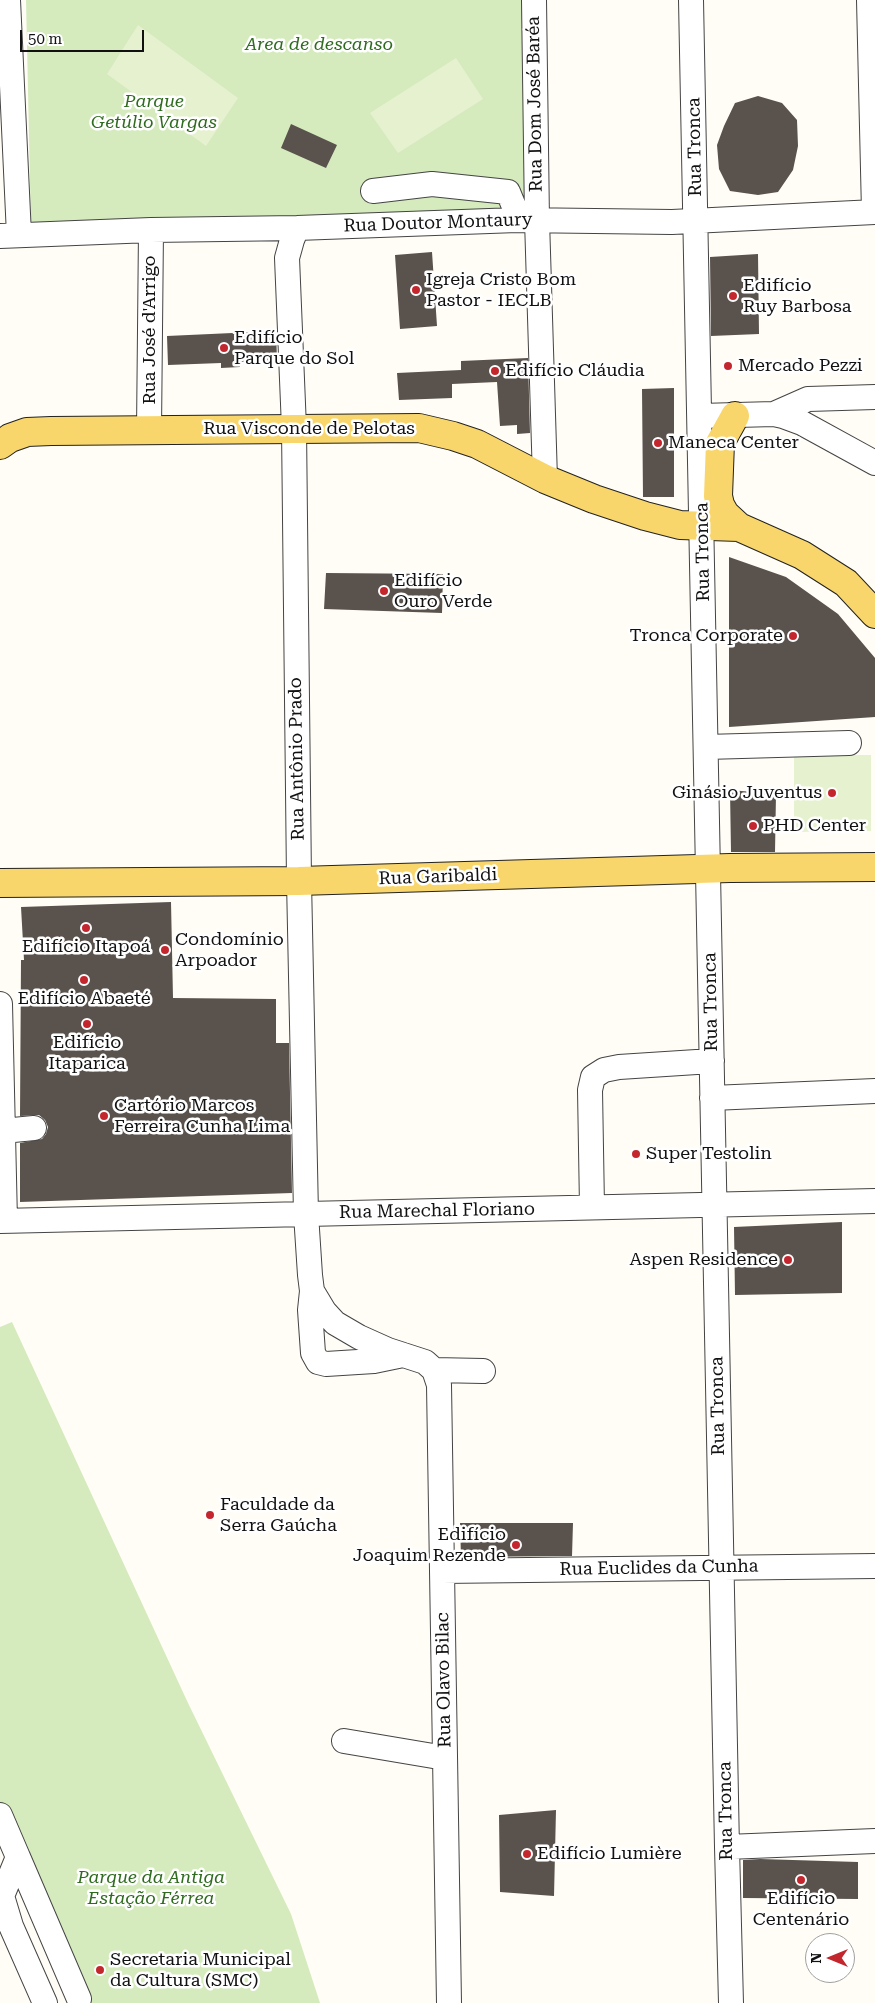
<!DOCTYPE html>
<html>
<head>
<meta charset="utf-8">
<style>
  body { margin:0 }
  #map { position:relative; width:875px; height:2003px; overflow:hidden; background:#fffdf5; font-family:"Roboto Serif",serif }
  canvas { display:block }
  .north { position:absolute; left:805px; top:1933px; width:50px; height:50px; box-sizing:border-box; background:#fff; border:1px solid #a0a0a0; border-radius:50%; rotate:270deg; font-size:14px; font-weight:700; line-height:20px; text-align:center; color:#111 }
  .north::after { content:''; display:block; margin:auto; width:18px; height:22px; background:#c4262e; clip-path:polygon(50% 0,100% 100%,50% 72%,0 100%) }
  .scale { position:absolute; left:20px; top:30px; width:124px; height:22px; box-sizing:border-box; border:2px solid #111; border-top:0; padding-left:6px; font-size:15px; line-height:18px; white-space:nowrap; color:#111; -webkit-text-stroke:4px #fff; paint-order:stroke }
</style>
</head>
<body>
<div id="map">
<canvas width="875" height="2003"></canvas>
<div class="north">N</div>
<div class="scale">50 m</div>
</div>
<script>
const context = document.querySelector('canvas').getContext('2d');
context.lineJoin = 'round';
function fill(path, color) { context.fillStyle = color; context.fill(path, 'evenodd'); }
const toPath = rows => new Path2D(rows.map(r => 'M' + r).join(''));
function trace(path, color, width, dash) { context.strokeStyle = color; context.lineWidth = width; context.lineCap = dash ? 'butt' : 'round'; context.setLineDash(dash || []); context.stroke(path); }
function label(font, color, halo, rows, align = 'center') {
  context.font = font + ' "Roboto Serif",serif'; context.lineWidth = 5; context.setLineDash([]); context.textBaseline = 'middle'; context.strokeStyle = halo; context.fillStyle = color; for (const [text, x, y, turn = 0] of rows) {
    context.save(); context.translate(x, y); context.rotate((+turn || 0) * Math.PI / 180); context.textAlign = isNaN(turn) ? turn : align; if (halo) context.strokeText(text, 0, 0); context.fillText(text, 0, 0); context.restore();
  }
}
fill(toPath([
  [26,0,522,0,526,220,31,227],
  [12,1322,188,1703,291,1914,320,2003,71,2003,0,1802,0,1327]
]), '#d5ebbd');
fill(toPath([
  [138,25,238,98,206,146,107,74],
  [456,58,483,99,398,153,370,113],
  [794,755,871,755,871,831,794,832]
]), '#e6f2cf');
fill(toPath([
  [758,96,782,103,797,120,798,146,793,170,778,192,758,195,730,191,719,169,717,145,724,126,735,103],
  [291,124,337,145,326,168,281,148],
  [432,252,437,326,400,329,395,255],
  [758,254,759,334,711,336,710,257],
  [276,331,277,360,240,362,240,367,221,368,221,363,168,365,167,336],
  [528,358,530,433,517,434,517,425,500,426,497,382,452,384,452,398,399,400,397,373,461,370,461,361],
  [674,388,674,497,643,497,642,389],
  [729,557,786,577,838,614,875,658,875,717,729,727],
  [326,573,443,574,442,613,324,609],
  [730,790,776,794,775,852,731,852],
  [171,902,173,998,276,999,276,1043,289,1043,292,1193,20,1202,20,1143,42,1139,46,1134,48,1127,45,1120,39,1115,20,1116,21,960,24,960,21,907],
  [842,1222,842,1293,735,1295,734,1227],
  [460,1523,573,1523,572,1556,461,1557],
  [556,1810,554,1896,500,1892,499,1815],
  [760,1859,858,1862,858,1899,743,1898,743,1860]
]), '#5a524d');
const minor = toPath([
  [8,0,19,235],
  [534,0,537,220,545,479],
  [691,0,727,1847,731,2003],
  [869,0,874,212],
  [373,191,432,184,508,192,515,209,517,220],
  [297,228,292,240,287,258,294,428,299,881,306,1214,310,1275,312,1291,324,1311,335,1323,359,1337,388,1350,425,1362,434,1370,439,1385,449,2003],
  [0,236,151,230,297,228,517,220,672,222,875,212],
  [774,414,808,399,875,397],
  [700,416,774,414,783,416,802,423,875,463],
  [149,430,151,230],
  [706,747,849,743],
  [0,1004,5,1221],
  [712,1098,875,1091],
  [3,1131,34,1128],
  [592,1207,590,1090,593,1077,604,1070,619,1067,712,1061],
  [0,1221,875,1201],
  [312,1291,310,1310,313,1353,318,1362,326,1364,374,1361,403,1355],
  [434,1370,483,1371],
  [442,1571,875,1566],
  [344,1741,445,1758],
  [0,1815,18,1857,2,1896,11,1926,45,2003],
  [727,1847,875,1841],
  [18,1857,79,1999]
]);
const major = toPath([
  [735,416,720,443,718,496,720,505,725,514,739,527],
  [0,445,10,438,27,432,51,431,419,428,453,436,477,444,545,479,594,499,645,516,680,525,739,527,802,555,846,583,875,614],
  [0,883,299,881,730,868,875,867]
]);
trace(minor, '#444', 26);
trace(major, '#222', 30);
trace(minor, '#fff', 24);
trace(major, '#f9d66b', 28);
for (const [x, y, r, color] of [
  [416,290,5,"#c4262e"],
  [733,296,5,"#c4262e"],
  [224,348,5,"#c4262e"],
  [728,366,5,"#c4262e"],
  [495,371,5,"#c4262e"],
  [658,443,5,"#c4262e"],
  [384,591,5,"#c4262e"],
  [793,636,5,"#c4262e"],
  [832,793,5,"#c4262e"],
  [753,826,5,"#c4262e"],
  [86,928,5,"#c4262e"],
  [165,950,5,"#c4262e"],
  [84,980,5,"#c4262e"],
  [87,1024,5,"#c4262e"],
  [104,1116,5,"#c4262e"],
  [636,1154,5,"#c4262e"],
  [788,1260,5,"#c4262e"],
  [210,1515,5,"#c4262e"],
  [516,1545,5,"#c4262e"],
  [527,1854,5,"#c4262e"],
  [801,1880,5,"#c4262e"],
  [100,1970,5,"#c4262e"]
]) { const dot = new Path2D(); dot.arc(x, y, r, 0, 2 * Math.PI); context.fillStyle = color; context.fill(dot); trace(dot, '#fff', 2); }
label('italic 18px', '#2f6b1f', '#fff', [
  ["Area de descanso",319,45],
  ["Parque",154,102],
  ["Getúlio Vargas",154,123],
  ["Parque da Antiga",151,1878],
  ["Estação Férrea",151,1899]
]);
label('18px', '#111', '#fff', [
  ["Rua Dom José Baréa",535,104,-91],
  ["Rua Tronca",695,147,-91],
  ["Rua Doutor Montaury",438,223,-2],
  ["Rua José d'Arrigo",150,330,-90],
  ["Rua Visconde de Pelotas",309,429],
  ["Rua Tronca",703,552,-91],
  ["Rua Antônio Prado",297,759,-91],
  ["Rua Garibaldi",438,877,-2],
  ["Rua Tronca",711,1002,-91],
  ["Rua Marechal Floriano",437,1211,-1],
  ["Rua Tronca",718,1406,-91],
  ["Rua Euclides da Cunha",659,1568,-1],
  ["Rua Olavo Bilac",444,1680,-91],
  ["Rua Tronca",726,1811,-91]
]);
label('18px', '#111', '#fff', [
  ["Igreja Cristo Bom",426,280],
  ["Pastor - IECLB",426,301],
  ["Edifício",743,286],
  ["Ruy Barbosa",743,307],
  ["Edifício",234,338],
  ["Parque do Sol",234,359],
  ["Mercado Pezzi",738,366],
  ["Edifício Cláudia",505,371],
  ["Maneca Center",668,443],
  ["Edifício",394,581],
  ["Ouro Verde",394,602],
  ["Tronca Corporate",783,636,"right"],
  ["Ginásio Juventus",822,793,"right"],
  ["PHD Center",763,826],
  ["Condomínio",175,940],
  ["Arpoador",175,961],
  ["Edifício Itapoá",86,947,"center"],
  ["Edifício Abaeté",84,999,"center"],
  ["Edifício",87,1043,"center"],
  ["Itaparica",87,1064,"center"],
  ["Cartório Marcos",114,1106],
  ["Ferreira Cunha Lima",114,1127],
  ["Super Testolin",646,1154],
  ["Aspen Residence",778,1260,"right"],
  ["Faculdade da",220,1505],
  ["Serra Gaúcha",220,1526],
  ["Edifício",506,1535,"right"],
  ["Joaquim Rezende",506,1556,"right"],
  ["Edifício Lumière",537,1854],
  ["Edifício",801,1899,"center"],
  ["Centenário",801,1920,"center"],
  ["Secretaria Municipal",110,1960],
  ["da Cultura (SMC)",110,1981]
], 'left');
</script>
</body>
</html>
